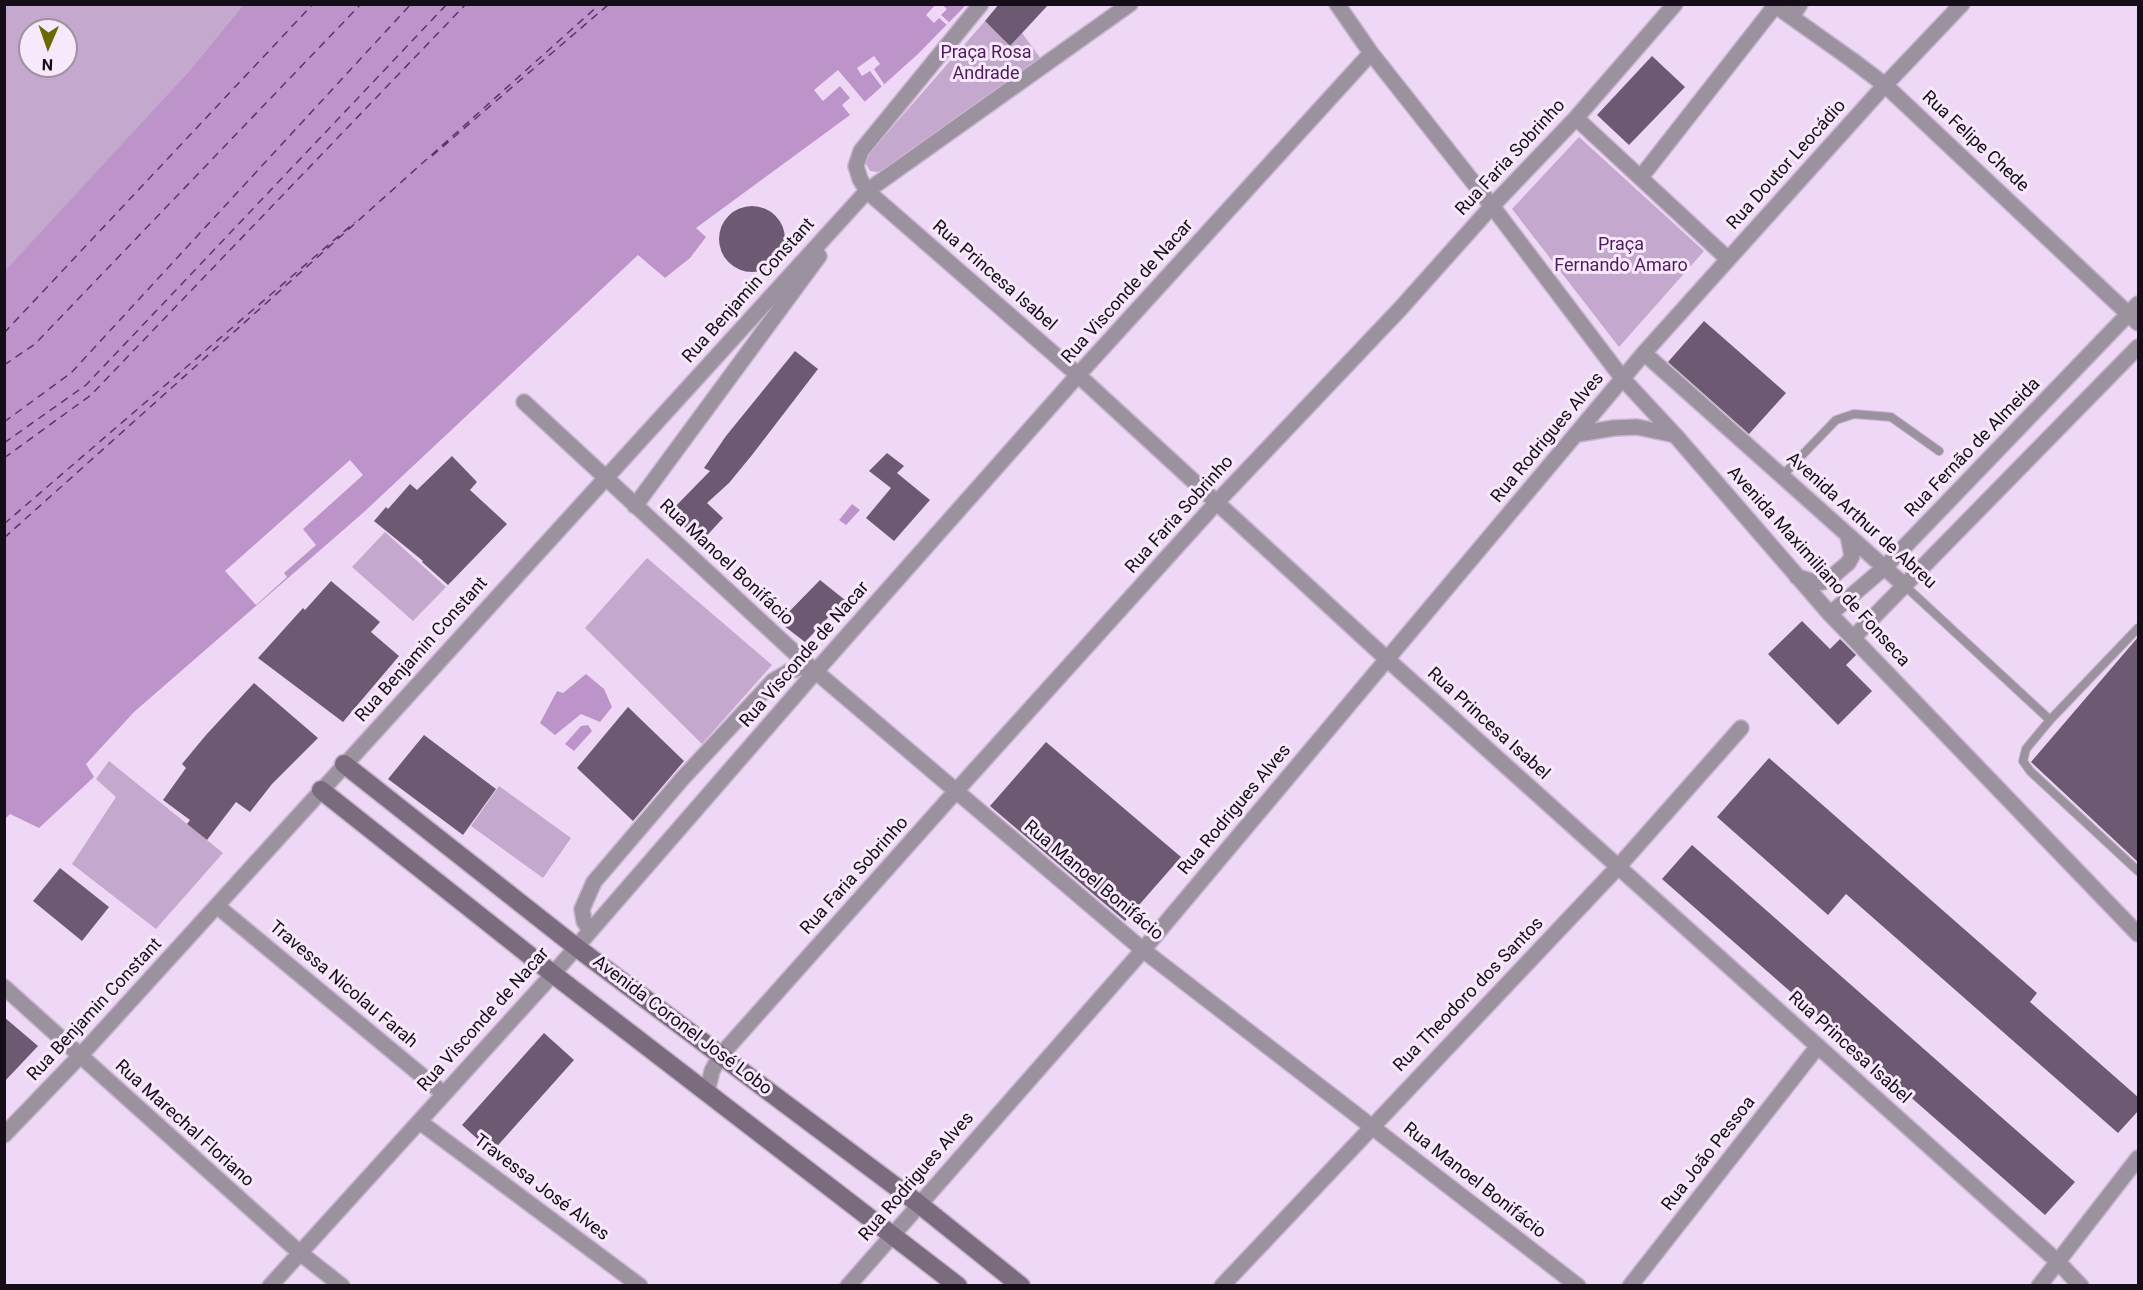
<!DOCTYPE html>
<html>
<head>
<meta charset="utf-8">
<style>
  body { margin:0 }
  #map { position:relative; width:2143px; height:1290px; overflow:hidden; background:#efd8f6; font-family:Roboto,sans-serif }
  canvas { display:block }
  .frame { position:absolute; inset:0; border:6px solid #150e18; pointer-events:none }
  .north { position:absolute; left:18px; top:18px; width:60px; height:60px; box-sizing:border-box; background:#f7e9fb; border:2px solid #9d91a0; border-radius:50%; rotate:182deg; font-size:16px; font-weight:700; line-height:24px; text-align:center; color:#150e18 }
  .north::after { content:''; display:block; margin:auto; width:21px; height:27px; background:#6a6904; clip-path:polygon(50% 0,100% 100%,50% 72%,0 100%) }
</style>
</head>
<body>
<div id="map">
<canvas width="2143" height="1290"></canvas>
<div class="frame"></div>
<div class="north">N</div>
</div>
<script>
const context = document.querySelector('canvas').getContext('2d');
context.lineJoin = 'round';
function fill(path, color) { context.fillStyle = color; context.fill(path, 'evenodd'); }
const toPath = rows => new Path2D(rows.map(r => 'M' + r).join(''));
function trace(path, color, width, dash) { context.strokeStyle = color; context.lineWidth = width; context.lineCap = dash ? 'butt' : 'round'; context.setLineDash(dash || []); context.stroke(path); }
function label(font, color, halo, rows, align = 'center') {
  context.font = font + ' Roboto,sans-serif'; context.lineWidth = 6; context.setLineDash([]); context.textBaseline = 'middle'; context.strokeStyle = halo; context.fillStyle = color; for (const [text, x, y, turn = 0] of rows) {
    context.save(); context.translate(x, y); context.rotate((+turn || 0) * Math.PI / 180); context.textAlign = isNaN(turn) ? turn : align; if (halo) context.strokeText(text, 0, 0); context.fillText(text, 0, 0); context.restore();
  }
}
fill(toPath([
  [5,5,243,5,189,71,5,272],
  [30,30,66,30,66,66,30,66],
  [985,21,1010,46,1022,33,1041,59,886,169,877,172,870,171,865,162,867,156],
  [1579,137,1704,251,1619,347,1512,209],
  [385,532,446,587,413,621,352,567],
  [647,558,772,665,702,744,585,628],
  [109,761,223,853,156,929,72,864,116,797,96,779],
  [499,786,571,838,543,878,471,826]
]), '#c5a8cd');
fill(toPath([
  [243,5,966,5,918,54,850,115,696,228,706,237,690,258,665,278,638,255,364,512,134,712,86,764,94,777,39,828,10,814,5,819,4,272,189,71],
  [852,504,860,510,846,525,839,520],
  [586,674,604,689,612,707,600,722,581,714,555,735,540,723,557,691,563,693],
  [588,725,592,731,574,751,565,744,581,726]
]), '#bd94c9');
fill(toPath([
  [936,4,942,5,947,9,941,15,949,22,947,25,939,18,934,23,926,15],
  [874,56,880,64,874,69,884,84,882,87,870,71,862,76,857,68],
  [838,70,865,102,850,115,842,105,850,98,840,86,823,101,814,90],
  [350,460,363,475,303,529,316,545,284,573,287,577,256,605,225,571]
]), '#efd8f6');
trace(toPath([
  [432,156,609,4],
  [4,333,313,4],
  [4,365,35,344,361,4],
  [4,422,71,373,411,4],
  [4,443,86,385,447,4],
  [4,458,91,395,466,4],
  [4,524,355,222],
  [4,538,600,4]
]), '#622f70', 1.5, [8, 6]);
fill(toPath([
  [999,4,1049,4,1010,46,985,21],
  [1652,56,1685,87,1629,145,1597,115],
  '719 239a33 33 0 1 1 66 0a33 33 0 1 1-66 0Z',
  [1704,321,1786,393,1749,434,1668,362],
  [795,351,818,369,752,455,729,483,707,503,723,518,701,542,669,513,710,471,704,468,726,436],
  [887,453,904,466,897,473,930,500,894,541,866,518,891,488,869,471],
  [452,456,477,482,470,490,507,524,448,585,422,562,423,561,374,521,386,507,388,509,410,484,417,490],
  [820,580,845,600,805,642,779,622],
  [331,581,380,622,371,632,399,656,343,722,258,658,303,608,305,610],
  [1802,621,1830,649,1840,639,1856,655,1846,665,1872,691,1838,725,1768,654],
  [2139,636,2139,863,2031,762],
  [254,683,318,738,272,784,250,812,236,802,207,840,187,824,190,820,163,800,186,768,182,764,206,735],
  [628,707,684,761,633,821,577,768],
  [424,735,496,789,463,835,388,779],
  [1046,742,1181,857,1125,921,990,806],
  [1769,758,2037,993,2030,1002,2139,1098,2139,1110,2118,1133,1846,894,1828,915,1717,817],
  [1692,845,2075,1182,2045,1215,1662,879],
  [60,868,109,907,82,941,33,901],
  [4,1017,38,1046,4,1082],
  [544,1033,574,1060,492,1152,462,1125]
]), '#6d5972');
const lane = toPath([
  [1782,476,1836,420,1854,414,1891,417,1939,451],
  [1904,585,2050,720],
  [2138,628,2050,720,2026,749,2023,761,2030,771,2138,871]
]);
const street = toPath([
  [981,4,861,151,856,166,860,179,867,191,1078,375,1388,660,2057,1261,2081,1286],
  [1337,4,1371,53,1492,206,1623,379,1675,435,1830,614,2138,934],
  [1773,4,1852,60,1885,85,2138,323],
  [1792,17,1800,4],
  [1576,118,1728,259],
  [1641,177,1775,6],
  [1644,353,1904,585],
  [524,402,808,665,1143,950,1578,1286],
  [1578,434,1614,428,1637,427,1675,435],
  [635,506,819,256],
  [1797,577,1818,583,1827,581,1848,563,1852,556,1848,536],
  [1830,614,1885,567,2138,304],
  [1853,638,2138,347],
  [217,906,444,1094],
  [590,931,584,921,582,909,594,882,682,779,773,681,790,671,808,665],
  [4,987,300,1253,342,1286],
  [707,1092,712,1071,720,1056,957,790,1217,502,1400,309,1492,206,1576,118,1675,4],
  [420,1122,640,1286],
  [4,1135,80,1056,867,191,1130,4],
  [270,1286,553,974,816,671,1078,375,1371,53],
  [848,1286,1143,950,1644,353,1885,85,1962,4],
  [1222,1286,1618,867,1741,728],
  [1630,1286,1818,1046],
  [2039,1286,2138,1158]
]);
const secondary = toPath([
  [344,764,576,947,919,1204,1021,1286],
  [321,790,553,974,958,1286]
]);
trace(lane, '#c8b4ce', 10);
trace(street, '#c8b4ce', 18);
trace(secondary, '#c8b4ce', 21);
trace(lane, '#9c929f', 8);
trace(street, '#9c929f', 15);
trace(secondary, '#7a6c7e', 18);
label('18px', '#4e1b5b', '#f7e9fb', [
  ["Praça Rosa",986,53],
  ["Andrade",986,74],
  ["Praça",1621,245],
  ["Fernando Amaro",1621,266]
]);
label('18px', '#150e18', '#f7e9fb', [
  ["Rua Felipe Chede",1975,142,43],
  ["Rua Faria Sobrinho",1511,158,-47],
  ["Rua Doutor Leocádio",1787,165,-48],
  ["Rua Princesa Isabel",994,276,41],
  ["Rua Benjamin Constant",749,291,-48],
  ["Rua Visconde de Nacar",1128,292,-48],
  ["Rua Rodrigues Alves",1548,438,-50],
  ["Rua Fernão de Almeida",1973,448,-46],
  ["Rua Faria Sobrinho",1180,515,-48],
  ["Avenida Arthur de Abreu",1861,521,42],
  ["Rua Manoel Bonifácio",726,563,43],
  ["Avenida Maximiliano de Fonseca",1818,567,48],
  ["Rua Benjamin Constant",422,650,-48],
  ["Rua Visconde de Nacar",805,655,-49],
  ["Rua Princesa Isabel",1488,724,42],
  ["Rua Rodrigues Alves",1235,810,-50],
  ["Rua Faria Sobrinho",855,876,-48],
  ["Rua Manoel Bonifácio",1093,881,40],
  ["Travessa Nicolau Farah",343,985,40],
  ["Rua Theodoro dos Santos",1469,995,-46],
  ["Rua Benjamin Constant",95,1010,-47],
  ["Rua Visconde de Nacar",484,1020,-48],
  ["Avenida Coronel José Lobo",682,1026,37],
  ["Rua Princesa Isabel",1849,1048,42],
  ["Rua Marechal Floriano",184,1124,42],
  ["Rua João Pessoa",1709,1154,-52],
  ["Rua Rodrigues Alves",917,1177,-49],
  ["Rua Manoel Bonifácio",1474,1181,38],
  ["Travessa José Alves",541,1188,37]
]);
</script>
</body>
</html>
